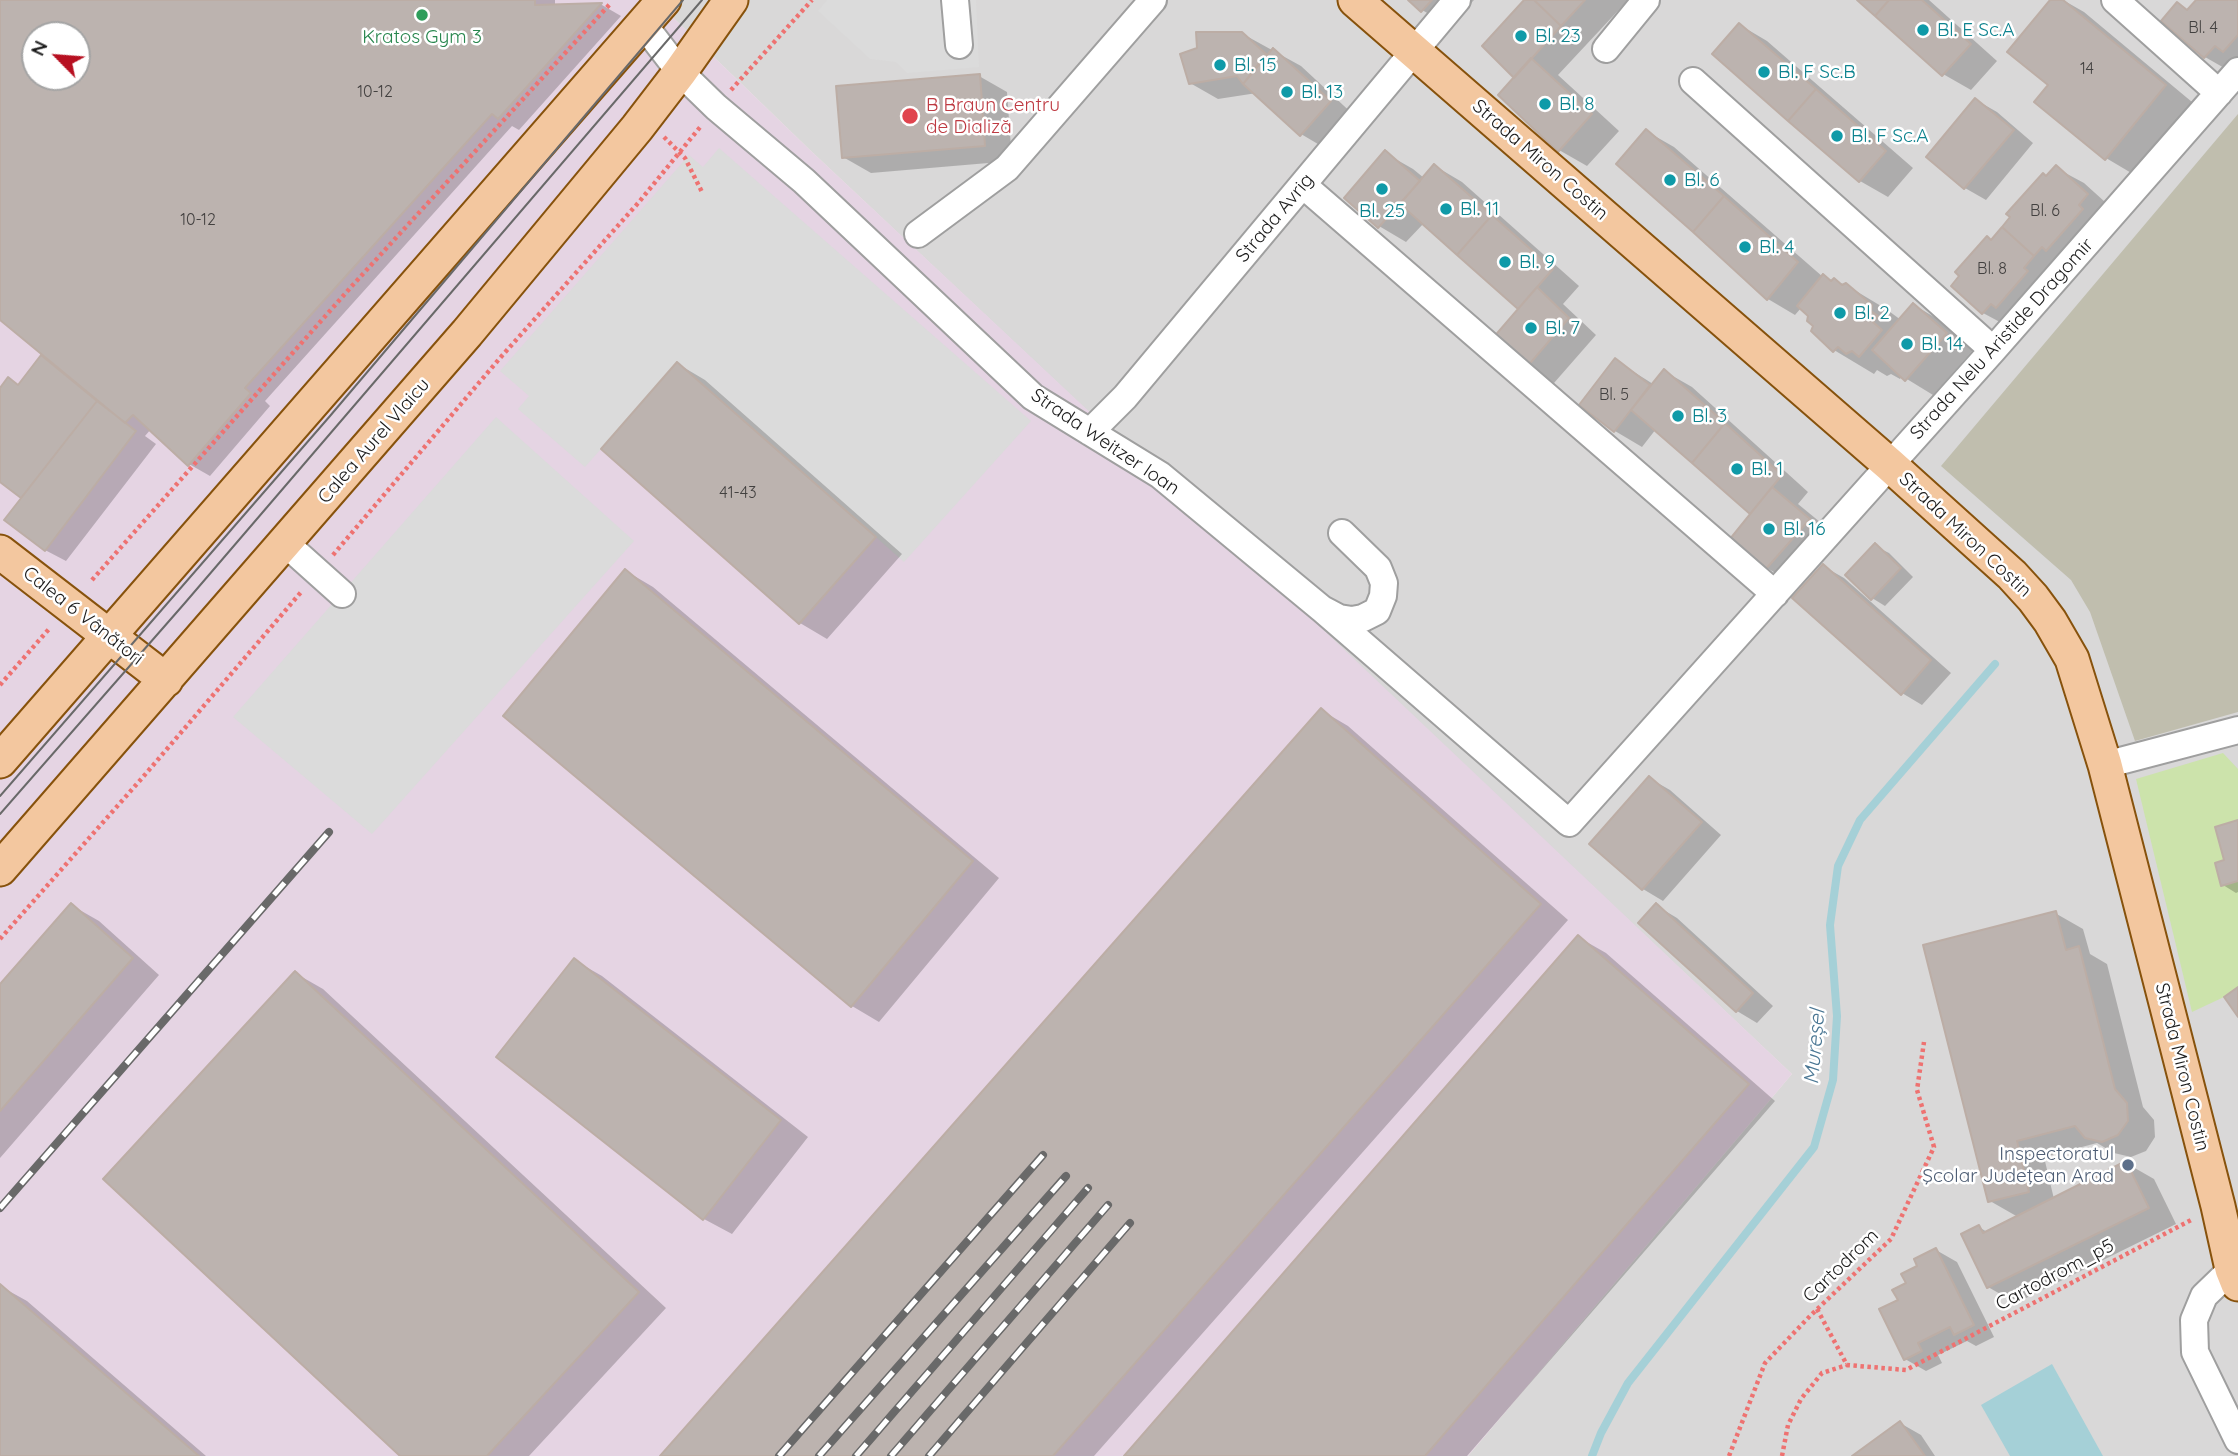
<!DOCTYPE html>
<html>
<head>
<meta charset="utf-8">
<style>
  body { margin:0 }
  #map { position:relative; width:2238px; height:1456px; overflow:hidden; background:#ece8e2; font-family:Quicksand,sans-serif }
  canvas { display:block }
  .north { position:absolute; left:21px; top:21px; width:70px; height:70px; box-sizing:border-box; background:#fff; border:2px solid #a4a4a4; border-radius:50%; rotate:295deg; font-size:19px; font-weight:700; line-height:28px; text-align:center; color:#1b1b1b }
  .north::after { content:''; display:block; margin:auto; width:24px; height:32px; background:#b71021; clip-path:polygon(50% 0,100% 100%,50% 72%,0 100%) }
</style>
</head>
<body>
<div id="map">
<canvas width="2238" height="1456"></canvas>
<div class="north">N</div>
</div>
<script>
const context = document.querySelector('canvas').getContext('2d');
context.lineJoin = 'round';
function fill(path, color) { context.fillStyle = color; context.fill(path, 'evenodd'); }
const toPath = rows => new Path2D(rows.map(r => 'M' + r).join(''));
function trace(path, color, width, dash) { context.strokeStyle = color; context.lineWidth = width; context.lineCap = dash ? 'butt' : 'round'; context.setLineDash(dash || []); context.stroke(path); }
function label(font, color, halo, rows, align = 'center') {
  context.font = font + ' Quicksand,sans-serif'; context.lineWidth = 5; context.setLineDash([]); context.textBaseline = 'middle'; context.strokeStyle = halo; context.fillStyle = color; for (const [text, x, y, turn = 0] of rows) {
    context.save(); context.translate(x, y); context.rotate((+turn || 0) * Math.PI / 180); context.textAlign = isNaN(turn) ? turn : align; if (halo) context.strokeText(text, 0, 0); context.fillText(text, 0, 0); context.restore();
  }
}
fill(toPath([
  [655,0,2238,0,2238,1456,1468,1456,1792,1074,810,150]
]), '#d9d8d8');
fill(toPath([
  [0,0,655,0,810,150,1158,476,1160,475,1792,1074,1468,1456,0,1456],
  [35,35,77,35,77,77,35,77]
]), '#e5d4e3');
fill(toPath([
  [2238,114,2238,712,2135,741,2090,612,2071,580,1941,466]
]), '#c0beae');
fill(toPath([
  [2223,753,2238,769,2238,987,2224,997,2192,1012,2136,779]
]), '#cce3ab');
fill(toPath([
  [827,0,976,0,979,67,907,73,896,62,870,59,818,11],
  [719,148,1031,421,904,562,678,362,585,467,518,409,529,396,500,371,689,155,703,167],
  [496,417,634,541,372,834,233,717]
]), '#dbdbdb');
fill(toPath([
  [2052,1364,2103,1456,2010,1456,1981,1405]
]), '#a5d0d7');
fill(toPath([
  [0,0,555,0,555,6,602,5,621,16,519,130,512,126,265,401,270,406,210,476,189,464,151,429,145,436,156,444,66,561,45,550,24,498,0,479,0,391,9,379,20,386,43,355,0,318],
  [35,35,77,35,77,77,35,77],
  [1411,0,1474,0,1450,26,1422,10],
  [1526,0,1628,0,1558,75,1619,131,1587,166,1559,150,1516,78],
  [1859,0,1929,0,1997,61,1971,90,1943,74],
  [2053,0,2063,0,2084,12,2192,102,2133,174,2106,158],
  [2198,0,2238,0,2238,67,2233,73,2205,57,2164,21,2178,4,2189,11],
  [1740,25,1767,41,1913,168,1888,197,1860,181,1714,54],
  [1241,33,1301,66,1357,118,1328,150,1301,134,1257,93,1218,99,1190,83],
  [979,76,1007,92,1012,161,871,173,843,157],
  [1976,100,1997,112,2033,143,1986,200,1965,188,1929,157],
  [1646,131,1674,147,1823,277,1846,285,1886,309,1901,320,1914,305,1941,321,1973,350,1933,395,1902,376,1900,379,1891,374,1887,376,1877,370,1874,374,1834,350,1815,326,1810,315,1801,308,1795,315,1768,299],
  [1385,153,1413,169,1424,178,1435,166,1462,182,1579,286,1563,304,1596,335,1554,383,1527,367,1520,308,1424,223,1406,242,1379,226],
  [2056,168,2084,183,2115,211,2011,328,1983,313,1953,286],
  [1615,360,1653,384,1664,371,1692,387,1808,492,1798,504,1837,536,1794,584,1767,568,1752,514,1656,429,1642,447,1615,431],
  [678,364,705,380,902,554,827,639,800,623],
  [1875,546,1889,553,1913,577,1885,606,1872,598],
  [1823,566,1844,578,1951,673,1922,705,1902,693],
  [626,571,653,587,999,878,879,1022,852,1006],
  [1321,710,1348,726,1568,920,1094,1456,662,1456],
  [1649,778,1670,790,1721,835,1663,901,1643,889],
  [2238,822,2238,892,2236,893,2223,885,2227,861],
  [71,905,99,921,159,975,0,1158,0,987],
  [1657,906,1677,918,1773,1006,1757,1023,1737,1011],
  [2055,913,2083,929,2090,954,2107,964,2143,1107,2154,1120,2155,1137,2146,1151,2131,1157,2114,1153,2097,1143,2044,1157,2054,1199,2126,1163,2154,1179,2176,1224,2016,1303,1988,1287,1979,1227,1987,1232,2018,1217,1990,1201],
  [1578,937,1606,953,1775,1101,1467,1456,1126,1456],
  [574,960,602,976,808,1137,732,1234,704,1219],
  [295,973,323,989,666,1308,529,1456,403,1456],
  [1936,1250,1957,1262,1994,1337,1976,1346,1967,1341,1938,1355,1942,1363,1926,1371,1905,1359,1900,1301,1919,1267],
  [0,1286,27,1301,206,1456,0,1456],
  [1900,1423,1921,1435,1935,1456,1855,1456]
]), '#0003');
trace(toPath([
  [1592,1456,1601,1433,1628,1383,1814,1147,1833,1080,1837,1016,1830,925,1838,866,1860,820,1995,664]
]), '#a5d0d7', 8);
const building = toPath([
  [0,0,535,0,535,5,602,3,498,119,492,114,245,388,251,393,188,466,133,415,125,423,0,320,0,0],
  [35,35,77,35,77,77,35,77,35,35],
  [1408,0,1432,0,1421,12,1408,0],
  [1524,0,1534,0,1561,26,1514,78,1482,46,1524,0],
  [1534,0,1585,0,1561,26,1534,0],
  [1857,0,1889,0,1875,16,1857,0],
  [1889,0,1922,0,1971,44,1942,76,1875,16,1889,0],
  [2050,0,2063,0,2166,85,2105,160,2034,102,2048,85,2007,52,2050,0],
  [2196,0,2238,0,2238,35,2223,52,2215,46,2204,58,2161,21,2177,2,2187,10,2196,0],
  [1739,23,1816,89,1788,121,1712,54,1739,23],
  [1196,32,1242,32,1266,54,1243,84,1237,76,1189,84,1180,54,1197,48,1196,32],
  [1273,48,1331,101,1300,136,1243,84,1273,48],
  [1531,58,1592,114,1558,152,1498,95,1531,58],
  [980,74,985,146,842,158,836,86,980,74],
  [1816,89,1886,151,1859,182,1788,121,1816,89],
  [1975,98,2014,130,1964,189,1926,157,1975,98],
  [1646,129,1724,196,1693,232,1616,164,1646,129],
  [1385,150,1420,181,1378,228,1344,198,1385,150],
  [1434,164,1492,215,1457,255,1400,204,1434,164],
  [2056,165,2088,194,2079,205,2083,209,2046,251,2042,247,2034,256,2002,227,2010,217,2006,214,2043,173,2046,176,2056,165],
  [1724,196,1798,262,1767,300,1693,232,1724,196],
  [1492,215,1553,269,1518,309,1457,255,1492,215],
  [2002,227,2034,256,2024,268,2028,271,1996,308,1991,304,1982,314,1951,286,1959,276,1955,272,1987,236,1991,240,2002,227],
  [1823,274,1831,281,1834,278,1842,285,1846,283,1872,305,1871,311,1878,316,1873,322,1882,330,1859,357,1852,351,1846,354,1838,347,1833,352,1811,331,1813,326,1807,321,1808,316,1797,306,1823,274],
  [1537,287,1569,318,1526,368,1493,338,1537,287],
  [1913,303,1947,333,1905,381,1872,350,1913,303],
  [41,355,97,401,21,498,0,482,0,388,8,377,18,385,41,355],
  [1615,358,1650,385,1614,432,1579,405,1615,358],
  [677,362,876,537,799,624,601,449,677,362],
  [1664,369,1725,423,1692,463,1631,410,1664,369],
  [97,401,136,431,45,551,4,520,97,401],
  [1725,423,1782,475,1750,514,1692,463,1725,423],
  [1772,487,1810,519,1765,570,1730,539,1772,487],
  [1875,543,1901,568,1871,600,1845,575,1875,543],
  [1823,564,1931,660,1901,695,1792,598,1823,564],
  [625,569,973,861,851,1007,503,716,625,569],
  [1321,708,1541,904,1053,1456,660,1456,1321,708],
  [1649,776,1702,822,1642,890,1589,844,1649,776],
  [2238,820,2238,881,2221,886,2215,863,2224,860,2215,827,2238,820],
  [71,903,133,958,0,1111,0,984,71,903],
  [1656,903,1753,993,1736,1012,1638,923,1656,903],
  [2056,911,2066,950,2079,946,2115,1089,2127,1103,2128,1121,2118,1135,2102,1142,2085,1138,2075,1126,2017,1141,2029,1192,1988,1202,1923,945,2056,911],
  [1578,935,1749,1084,1425,1456,1124,1456,1578,935],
  [574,958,781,1120,703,1220,496,1057,574,958],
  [295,971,639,1292,487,1456,400,1456,103,1179,295,971],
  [2238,987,2238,1017,2224,997,2238,987],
  [2126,1161,2149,1208,1987,1288,1961,1234,1979,1225,1983,1233,2126,1161],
  [1936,1248,1974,1325,1954,1335,1950,1327,1918,1343,1922,1351,1904,1360,1879,1309,1898,1300,1892,1290,1906,1283,1901,1274,1917,1266,1914,1259,1936,1248],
  [0,1284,199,1456,0,1456,0,1284],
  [1900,1421,1925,1456,1852,1456,1900,1421]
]);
fill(building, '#bcb3af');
trace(building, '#bcada5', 2);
const minor = toPath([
  [955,0,959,45],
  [2115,0,2219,93],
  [643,24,680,72,716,107,804,181,1033,397,1160,475,1322,609,1339,618,1352,620,1363,618,1377,611,1383,596,1384,583,1378,568,1342,533],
  [1606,49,1646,0],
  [1693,81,1993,350],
  [1303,185,1775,594],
  [918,234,1007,168,1153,0],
  [1090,432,1125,397,1457,0],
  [285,543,342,594],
  [1322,609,1569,823,1993,350,2238,71],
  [2105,765,2238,730],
  [2232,1269,2204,1296,2194,1320,2195,1352,2238,1440]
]);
const major = toPath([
  [1355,0,1890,465,2012,575,2033,598,2050,621,2072,659,2105,765,2218,1206,2232,1269,2238,1284],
  [0,552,166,680],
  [0,761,664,0],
  [0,869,467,333,637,128,680,72,731,0]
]);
trace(minor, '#9f9f9f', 30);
trace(major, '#87520c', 37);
trace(toPath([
  [731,90,812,0],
  [664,137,685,158,703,194],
  [333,555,500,358,639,202,701,126],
  [92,580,351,287,610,4],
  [0,685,49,629],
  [0,939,143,777,302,591],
  [1817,1309,1847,1365,1906,1370,2193,1219],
  [1729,1456,1765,1363,1811,1315,1891,1239,1934,1147,1917,1090,1924,1042],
  [1782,1456,1788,1425,1801,1399,1822,1373,1847,1365]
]), '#ee7271', 4.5, [3.5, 3.5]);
trace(minor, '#fff', 26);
trace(major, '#f3c79f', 33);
trace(toPath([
  [0,796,330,416,683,0],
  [0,814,184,604,702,0]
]), '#696969', 2);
const rail = toPath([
  [0,1208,329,832],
  [779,1456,1043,1155],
  [819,1456,1066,1176],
  [856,1456,1088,1188],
  [891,1456,1108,1205],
  [929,1456,1130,1223]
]);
trace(rail, '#696969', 8);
trace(rail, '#fff', 5, [16]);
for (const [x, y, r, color] of [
  [422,15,7,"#2e9e5b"],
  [1923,30,7,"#0f9aa8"],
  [1521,36,7,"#0f9aa8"],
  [1220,65,7,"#0f9aa8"],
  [1764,72,7,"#0f9aa8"],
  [1287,92,7,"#0f9aa8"],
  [1545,104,7,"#0f9aa8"],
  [910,116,9,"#e0444e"],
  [1837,136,7,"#0f9aa8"],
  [1670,180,7,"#0f9aa8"],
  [1382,189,7,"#0f9aa8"],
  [1446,209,7,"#0f9aa8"],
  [1745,247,7,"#0f9aa8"],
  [1505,262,7,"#0f9aa8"],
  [1840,313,7,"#0f9aa8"],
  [1531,328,7,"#0f9aa8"],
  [1907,344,7,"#0f9aa8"],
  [1678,416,7,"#0f9aa8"],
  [1737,469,7,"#0f9aa8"],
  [1769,529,7,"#0f9aa8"],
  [2128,1165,7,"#5c6f8a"]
]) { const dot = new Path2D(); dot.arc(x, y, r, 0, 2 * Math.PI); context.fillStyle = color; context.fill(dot); trace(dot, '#fff', 2.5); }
label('16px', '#434140', null, [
  ["Bl. 4",2203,28],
  ["14",2087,69],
  ["10-12",375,92],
  ["Bl. 6",2045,211],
  ["10-12",198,220],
  ["Bl. 8",1992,269],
  ["Bl. 5",1614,395],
  ["41-43",738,493]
]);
label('19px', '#0d838f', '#fff', [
  ["Bl. E Sc.A",1937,30],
  ["Bl. 23",1535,36],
  ["Bl. 15",1234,65],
  ["Bl. F Sc.B",1778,72],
  ["Bl. 13",1301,92],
  ["Bl. 8",1559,104],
  ["Bl. F Sc.A",1851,136],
  ["Bl. 6",1684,180],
  ["Bl. 11",1460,209],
  ["Bl. 25",1382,211,"center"],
  ["Bl. 4",1759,247],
  ["Bl. 9",1519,262],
  ["Bl. 2",1854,313],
  ["Bl. 7",1545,328],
  ["Bl. 14",1921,344],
  ["Bl. 3",1692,416],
  ["Bl. 1",1751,469],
  ["Bl. 16",1783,529]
], 'left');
label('19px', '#27864d', '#fff', [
  ["Kratos Gym 3",422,37]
]);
label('19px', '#be3a42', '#fff', [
  ["B Braun Centru",926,105],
  ["de Dializă",926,127]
], 'left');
label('19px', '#1b1b1b', '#fff', [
  ["Strada Miron Costin",1540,160,41],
  ["Strada Avrig",1275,218,-50],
  ["Strada Nelu Aristide Dragomir",2002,339,-48],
  ["Calea Aurel Vlaicu",374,441,-49],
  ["Strada Weitzer Ioan",1105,442,34],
  ["Strada Miron Costin",1965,535,43],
  ["Calea 6 Vânători",83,616,38],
  ["Strada Miron Costin",2182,1067,76],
  ["Cartodrom",1841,1266,-44],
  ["Cartodrom_p5",2055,1275,-28]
]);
label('19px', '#4e5e75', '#fff', [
  ["Inspectoratul",2114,1154],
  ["Şcolar Judeţean Arad",2114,1176]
], 'right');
label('italic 21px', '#4b7794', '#fff', [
  ["Mureșel",1815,1047,-85]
]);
</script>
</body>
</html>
